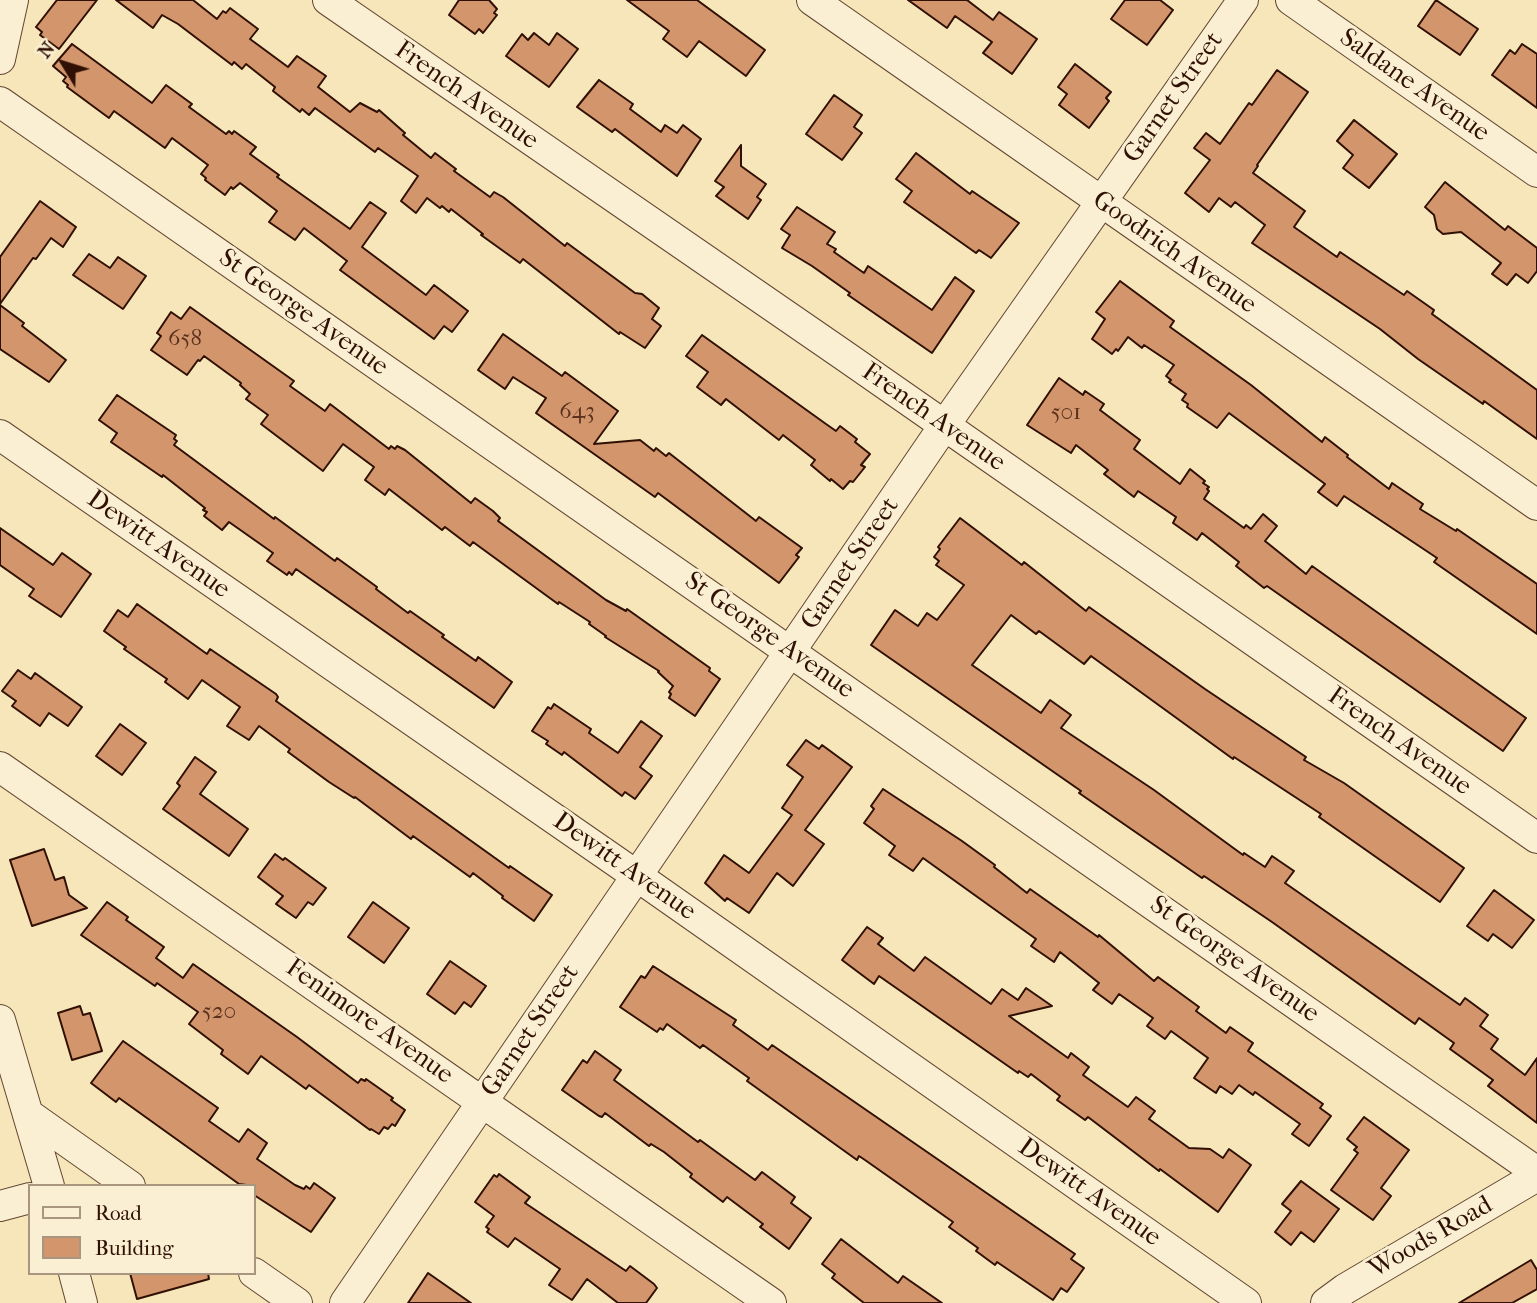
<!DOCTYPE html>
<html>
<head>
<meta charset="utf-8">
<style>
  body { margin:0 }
  #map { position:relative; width:1537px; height:1303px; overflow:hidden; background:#f7e6ba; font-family:"IM FELL French Canon",serif }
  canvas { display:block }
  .legend { position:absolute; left:28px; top:1184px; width:228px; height:91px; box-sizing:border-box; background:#faefd2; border:2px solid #a99680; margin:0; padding:9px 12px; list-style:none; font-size:21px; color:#301004 }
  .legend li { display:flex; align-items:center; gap:14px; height:35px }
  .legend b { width:35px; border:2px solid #a99680 }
  .north { position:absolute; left:28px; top:28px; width:70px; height:70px; -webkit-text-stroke:5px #faefd2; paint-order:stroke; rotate:308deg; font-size:19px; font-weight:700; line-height:28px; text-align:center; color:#301004 }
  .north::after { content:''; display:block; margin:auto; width:24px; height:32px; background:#301004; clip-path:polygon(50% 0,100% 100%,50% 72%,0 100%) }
</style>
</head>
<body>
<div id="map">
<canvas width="1537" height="1303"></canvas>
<ul class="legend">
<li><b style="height:9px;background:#faefd2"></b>Road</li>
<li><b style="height:19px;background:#d3956b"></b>Building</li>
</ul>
<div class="north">N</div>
</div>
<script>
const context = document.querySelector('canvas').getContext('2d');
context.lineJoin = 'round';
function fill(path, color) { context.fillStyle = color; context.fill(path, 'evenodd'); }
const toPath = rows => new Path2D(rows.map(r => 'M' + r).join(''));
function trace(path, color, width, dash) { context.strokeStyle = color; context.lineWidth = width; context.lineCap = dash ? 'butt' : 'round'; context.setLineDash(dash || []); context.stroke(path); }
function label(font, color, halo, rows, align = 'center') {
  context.font = font + ' "IM FELL French Canon",serif'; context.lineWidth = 6; context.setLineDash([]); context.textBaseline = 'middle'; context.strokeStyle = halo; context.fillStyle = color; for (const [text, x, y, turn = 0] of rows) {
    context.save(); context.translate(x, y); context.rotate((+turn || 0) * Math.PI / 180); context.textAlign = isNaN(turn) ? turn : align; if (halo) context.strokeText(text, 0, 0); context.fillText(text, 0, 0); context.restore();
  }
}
const building = toPath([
  [57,0,97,0,59,49,40,35,42,32,36,27,57,0],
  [116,0,193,0,217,19,223,11,226,13,230,8,258,29,250,39,288,67,297,56,326,76,318,87,350,112,360,103,377,112,379,110,405,133,403,135,431,158,435,153,456,169,454,171,490,197,494,192,503,197,565,246,567,243,635,293,642,294,659,308,652,319,661,326,645,348,620,332,619,334,523,259,520,263,481,235,483,234,451,209,449,212,442,206,440,208,427,198,416,213,401,201,418,176,378,148,375,152,315,108,309,115,302,109,300,112,273,91,275,87,246,64,242,69,234,62,232,65,178,24,162,15,153,28,116,0],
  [459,0,489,0,497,9,494,13,497,15,483,33,479,29,475,34,449,15,459,0],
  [627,0,697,0,765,50,746,76,699,41,687,57,663,39,669,31,627,0],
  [908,0,967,0,993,20,999,12,1037,39,1012,74,983,53,992,42,955,16,947,28,908,0],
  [1125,0,1160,0,1173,10,1147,45,1111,19,1125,0],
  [1436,0,1478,29,1460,55,1418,26,1436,0],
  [534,33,549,45,557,33,578,49,549,87,506,56,522,34,528,40,534,33],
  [72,44,152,103,166,85,192,104,189,107,226,134,229,131,232,134,234,131,256,147,250,154,279,175,277,177,350,229,370,202,386,213,362,247,426,295,434,285,468,311,452,332,444,326,434,339,340,270,347,261,304,228,295,240,269,222,277,211,240,183,233,189,231,187,225,195,205,180,206,178,201,174,208,165,172,138,165,148,114,111,109,118,67,87,68,85,63,81,66,77,53,66,72,44],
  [1522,44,1537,54,1537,108,1492,75,1510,50,1515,54,1522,44],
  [1075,64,1111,92,1106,98,1109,101,1089,128,1059,105,1067,94,1058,87,1075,64],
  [1277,70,1308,92,1257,165,1258,166,1253,173,1305,211,1294,227,1337,257,1340,252,1404,295,1407,291,1434,310,1432,314,1537,390,1537,439,1484,401,1483,404,1418,359,1380,329,1252,243,1265,225,1235,202,1231,207,1219,198,1209,212,1185,193,1210,160,1194,148,1206,133,1220,144,1249,103,1252,105,1277,70],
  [599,80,633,104,630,109,661,132,665,125,677,133,683,125,701,139,677,176,615,129,612,132,577,107,599,80],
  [834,95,862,115,854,127,862,133,842,160,806,134,834,95],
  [1354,120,1397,154,1369,188,1343,168,1353,155,1337,141,1354,120],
  [741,145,741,166,766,184,757,197,761,200,748,219,716,196,724,187,715,181,741,145],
  [916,153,970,194,972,191,1019,223,991,258,979,250,976,253,904,202,912,191,896,179,916,153],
  [1445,182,1505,230,1508,226,1537,248,1537,271,1528,283,1516,274,1507,285,1492,274,1501,263,1461,232,1443,234,1437,229,1434,215,1425,207,1445,182],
  [40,201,76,227,63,247,51,238,36,259,33,258,0,304,0,257,40,201],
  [797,207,835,232,827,244,836,249,834,252,864,273,868,266,932,310,955,277,974,291,932,353,848,295,850,293,812,266,782,248,790,235,781,229,797,207],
  [89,254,110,268,118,257,146,276,123,309,73,275,89,254],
  [1120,281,1174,321,1170,327,1251,385,1322,442,1325,437,1348,455,1347,457,1389,489,1392,483,1423,504,1420,509,1456,531,1457,529,1537,584,1537,634,1434,562,1437,558,1344,496,1337,506,1318,492,1325,484,1229,413,1217,428,1187,407,1188,404,1182,400,1186,394,1169,382,1171,380,1166,376,1174,365,1144,345,1142,348,1128,337,1118,351,1116,349,1112,354,1092,339,1105,319,1096,312,1120,281],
  [0,305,24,323,22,326,66,360,49,382,0,349,0,305],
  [190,307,294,381,290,386,325,411,330,404,389,449,391,446,395,449,397,446,405,450,471,503,475,498,493,511,500,518,498,521,606,600,626,611,627,609,710,668,709,671,720,679,695,716,669,698,671,694,669,692,673,686,658,672,659,671,605,637,606,636,589,624,590,622,559,602,558,604,473,542,470,546,445,527,442,530,389,489,385,495,365,480,374,467,343,444,323,471,261,424,268,415,246,399,250,394,240,385,241,383,204,356,200,361,198,360,187,375,151,350,161,336,157,333,171,312,181,319,190,307],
  [503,334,562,376,565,372,618,411,594,444,640,440,654,451,656,448,666,456,669,453,756,521,759,517,802,548,796,555,799,557,779,583,658,493,655,497,536,413,546,398,513,377,505,389,478,370,503,334],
  [702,335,826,424,836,431,840,426,857,439,855,442,870,454,861,465,865,467,853,482,850,481,843,489,831,479,830,481,811,465,815,460,783,435,779,440,726,399,721,405,697,387,708,372,686,356,702,335],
  [1059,378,1083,395,1085,391,1104,404,1100,410,1140,440,1134,449,1180,484,1190,469,1205,481,1203,483,1209,487,1207,489,1209,491,1204,499,1244,528,1246,525,1251,529,1263,514,1277,526,1265,541,1306,574,1312,566,1526,718,1503,751,1267,586,1264,588,1236,566,1239,562,1202,533,1197,540,1173,523,1176,517,1138,491,1134,497,1104,474,1108,470,1076,445,1071,453,1027,425,1059,378],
  [117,395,176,435,174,439,177,441,174,445,274,519,275,517,335,561,337,558,377,587,376,589,408,613,410,611,444,635,442,637,476,661,478,657,512,682,494,708,296,569,292,575,289,572,287,575,267,561,273,553,229,522,222,530,204,516,207,512,203,510,205,508,163,475,162,477,111,442,117,433,99,420,117,395],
  [960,518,1022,565,1024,562,1086,611,1089,607,1205,689,1306,757,1304,760,1344,783,1464,868,1440,902,1319,817,1321,814,1234,757,1233,759,1091,656,1084,664,1039,631,1036,634,1011,615,972,665,1041,713,1050,700,1071,715,1061,728,1154,790,1243,855,1244,853,1265,867,1272,856,1294,871,1285,883,1460,1005,1465,998,1488,1015,1480,1026,1498,1039,1491,1049,1525,1075,1537,1058,1537,1123,1488,1086,1493,1080,1450,1049,1454,1043,1419,1018,1415,1024,1272,922,1204,876,1202,878,1079,793,1081,791,871,645,895,610,918,626,927,613,937,620,964,585,936,565,939,561,934,557,940,549,938,547,960,518],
  [0,528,53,565,62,553,91,574,61,617,29,596,34,589,0,565,0,528],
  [137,604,207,654,210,649,276,694,278,697,276,701,509,868,510,866,552,895,534,921,502,898,503,896,473,873,470,877,413,836,411,839,355,797,354,798,329,782,288,752,290,749,259,726,249,740,227,726,240,707,202,680,188,699,165,682,167,679,124,649,126,647,104,631,118,610,128,617,137,604],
  [18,670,31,679,35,673,82,707,68,726,49,713,40,726,12,706,16,701,2,691,18,670],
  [554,704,591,729,589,733,618,753,641,721,662,736,640,767,652,776,635,799,625,792,622,796,564,752,562,755,546,744,548,741,532,731,548,707,551,709,554,704],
  [120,724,146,743,122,775,96,756,120,724],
  [806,740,819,749,822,745,852,767,805,830,824,844,793,886,777,873,749,913,727,898,725,901,705,883,724,855,749,873,792,815,782,808,803,777,787,765,806,740],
  [195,757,216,772,200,794,248,829,229,856,163,809,180,786,177,783,195,757],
  [883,789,962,841,995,865,994,867,1027,893,1030,889,1098,937,1099,935,1154,981,1158,977,1199,1007,1196,1011,1226,1033,1230,1027,1253,1043,1248,1051,1323,1104,1320,1108,1331,1116,1309,1146,1292,1134,1300,1124,1255,1092,1253,1095,1239,1085,1232,1094,1220,1086,1216,1093,1194,1078,1208,1058,1171,1031,1165,1039,1147,1026,1153,1018,1119,994,1112,1004,1093,990,1099,983,1060,952,1054,962,1031,946,1036,939,923,858,913,871,889,855,895,846,864,823,874,809,871,806,883,789],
  [44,849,55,880,64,877,69,895,87,908,32,926,10,860,44,849],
  [275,854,283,860,285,858,326,888,313,905,308,902,296,918,276,904,283,896,258,877,275,854],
  [1494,890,1534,920,1512,948,1493,934,1488,941,1467,926,1494,890],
  [107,902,128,917,126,920,164,947,156,958,183,978,193,964,297,1037,358,1083,361,1079,365,1081,366,1079,393,1098,391,1100,405,1110,395,1126,392,1124,388,1129,384,1127,379,1134,371,1129,370,1130,309,1085,306,1089,261,1056,248,1074,221,1054,223,1050,189,1024,198,1012,157,983,155,986,81,935,107,902],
  [373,902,409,928,384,963,348,937,373,902],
  [867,927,883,938,878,944,914,971,925,957,991,1004,1002,989,1018,1000,1026,988,1052,1006,1009,1016,1068,1058,1071,1053,1089,1067,1083,1075,1128,1107,1136,1097,1155,1111,1149,1119,1189,1148,1210,1149,1223,1158,1229,1149,1251,1165,1218,1212,1160,1169,1159,1171,1088,1117,1085,1120,1057,1100,1060,1096,1031,1074,1028,1077,1019,1071,1018,1073,879,976,874,984,842,960,867,927],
  [450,961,486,986,471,1007,464,1002,455,1014,427,994,450,961],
  [653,966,736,1020,733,1025,768,1050,772,1045,1075,1254,1071,1259,1084,1268,1067,1292,1061,1288,1053,1300,997,1262,995,1265,976,1251,978,1248,949,1227,953,1222,865,1160,859,1156,857,1160,747,1081,749,1078,703,1045,700,1048,667,1024,663,1030,660,1028,657,1032,620,1007,641,976,645,978,653,966],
  [80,1006,83,1015,90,1013,102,1051,72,1060,58,1013,80,1006],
  [123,1041,218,1108,209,1121,239,1142,248,1129,267,1143,257,1159,295,1185,304,1189,306,1186,310,1189,314,1183,335,1198,311,1232,254,1195,254,1186,239,1184,119,1098,116,1102,91,1083,123,1041],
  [595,1051,621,1070,614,1080,698,1142,700,1140,755,1180,762,1172,795,1197,791,1203,811,1218,789,1249,760,1227,763,1224,727,1197,723,1202,690,1177,692,1174,664,1152,651,1144,649,1146,605,1113,602,1117,599,1116,562,1090,583,1060,587,1063,595,1051],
  [1364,1117,1409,1150,1381,1188,1391,1196,1373,1220,1331,1190,1358,1153,1354,1150,1357,1147,1347,1139,1364,1117],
  [499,1174,530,1197,525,1203,626,1271,630,1266,654,1284,657,1288,646,1303,618,1303,587,1279,572,1300,549,1285,560,1269,515,1238,508,1247,487,1232,489,1229,486,1227,494,1216,475,1202,494,1175,497,1177,499,1174],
  [1301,1181,1339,1209,1314,1242,1301,1232,1291,1245,1275,1232,1291,1211,1282,1204,1301,1181],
  [841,1239,898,1283,903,1276,942,1303,864,1303,832,1278,835,1274,822,1264,841,1239],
  [1531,1260,1537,1270,1537,1289,1512,1303,1459,1303,1531,1260],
  [130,1273,208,1273,209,1279,137,1299,130,1273],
  [428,1273,471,1303,408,1303,428,1273]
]);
fill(building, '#d3956b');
trace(building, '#301004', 2);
const minor = toPath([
  [328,0,842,354,1537,838],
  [812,0,1537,505],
  [1291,0,1537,172],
  [0,59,13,0],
  [0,102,1537,1172],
  [0,435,637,876,1246,1303],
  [0,767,771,1303],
  [0,1020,49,1186],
  [28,1114,130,1186],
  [0,1206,30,1198],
  [74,1273,82,1303],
  [254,1273,297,1303],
  [345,1303,944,426,1243,0],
  [1326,1303,1345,1289,1537,1176]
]);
trace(minor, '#624632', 32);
trace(minor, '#faefd2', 30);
label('23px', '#59311e', null, [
  ["658",185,339],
  ["643",577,412],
  ["501",1066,413],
  ["520",219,1012]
]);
label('26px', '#301004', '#faefd2', [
  ["Saldane Avenue",1414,86,35],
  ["French Avenue",466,96,35],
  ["Garnet Street",1174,98,-55],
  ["Goodrich Avenue",1174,253,35],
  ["St George Avenue",303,313,35],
  ["French Avenue",933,418,35],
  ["Dewitt Avenue",158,545,35],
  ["Garnet Street",851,564,-56],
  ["St George Avenue",769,636,35],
  ["French Avenue",1399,742,35],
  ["Dewitt Avenue",624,867,35],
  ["St George Avenue",1234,960,35],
  ["Fenimore Avenue",369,1022,35],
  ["Garnet Street",531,1031,-56],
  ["Dewitt Avenue",1089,1193,35],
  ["Woods Road",1431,1238,-30]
]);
</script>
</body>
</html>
